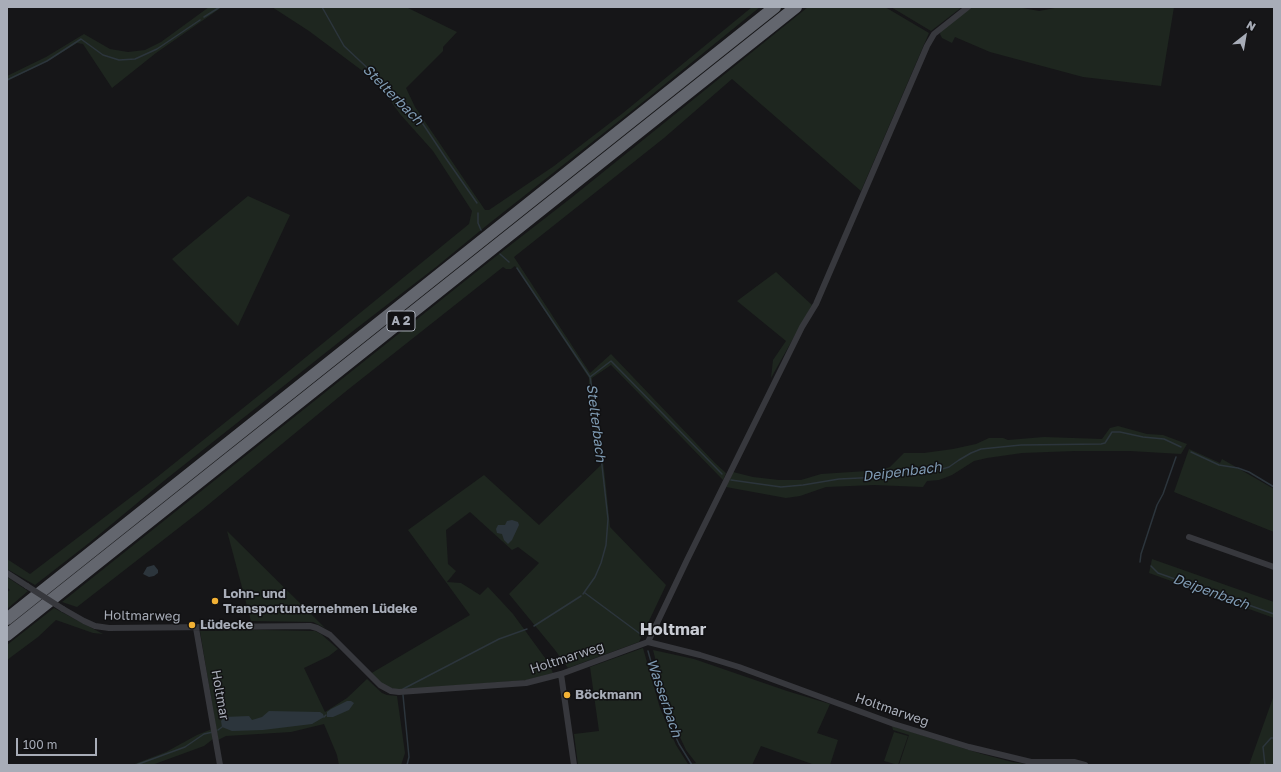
<!DOCTYPE html>
<html>
<head>
<meta charset="utf-8">
<style>
  body { margin:0 }
  #map { position:relative; width:1281px; height:772px; overflow:hidden; background:#161618; font-family:"Golos Text",sans-serif }
  canvas { display:block }
  .frame { position:absolute; inset:0; border:8px solid #a8adb8; pointer-events:none }
  .north { position:absolute; left:1225px; top:16px; width:40px; height:40px; -webkit-text-stroke:3px #111113; paint-order:stroke; rotate:31deg; font-size:11px; font-weight:700; line-height:16px; text-align:center; color:#a8adb8 }
  .north::after { content:''; display:block; margin:auto; width:14px; height:18px; background:#a8adb8; clip-path:polygon(50% 0,100% 100%,50% 72%,0 100%) }
  .scale { position:absolute; left:16px; top:738px; width:81px; height:18px; box-sizing:border-box; border:2px solid #a8adb8; border-top:0; padding-left:5px; font-size:12px; line-height:14px; white-space:nowrap; color:#a8adb8; -webkit-text-stroke:3px #111113; paint-order:stroke }
</style>
</head>
<body>
<div id="map">
<canvas width="1281" height="772"></canvas>
<div class="frame"></div>
<div class="north">N</div>
<div class="scale">100 m</div>
</div>
<script>
const context = document.querySelector('canvas').getContext('2d');
context.lineJoin = 'round';
function fill(path, color) { context.fillStyle = color; context.fill(path, 'evenodd'); }
const toPath = rows => new Path2D(rows.map(r => 'M' + r).join(''));
function trace(path, color, width, dash) { context.strokeStyle = color; context.lineWidth = width; context.lineCap = dash ? 'butt' : 'round'; context.setLineDash(dash || []); context.stroke(path); }
function label(font, color, halo, rows, align = 'center') {
  context.font = font + ' "Golos Text",sans-serif'; context.lineWidth = 3; context.setLineDash([]); context.textBaseline = 'middle'; context.strokeStyle = halo; context.fillStyle = color; for (const [text, x, y, turn = 0] of rows) {
    context.save(); context.translate(x, y); context.rotate((+turn || 0) * Math.PI / 180); context.textAlign = isNaN(turn) ? turn : align; if (halo) context.strokeText(text, 0, 0); context.fillText(text, 0, 0); context.restore();
  }
}
fill(toPath([
  [209,7,222,7,156,53,112,88,83,44,77,43,48,61,7,81,7,76,46,57,84,34,110,49,128,52,145,50,161,42],
  [272,7,406,7,457,32,443,47,443,51,406,88,415,107,485,210,489,210,554,166,623,113,752,7,760,7,648,98,486,226,436,267,353,331,165,480,89,543,35,585,7,569,7,559,30,574,156,478,273,384,469,224,472,211,433,151,400,114,376,81,309,31],
  [808,7,885,7,929,33,861,191,732,79,664,138,514,257,590,373,611,354,715,463,726,473,723,480,611,365,592,378,592,388,598,417,606,487,610,527,666,585,639,642,568,668,555,650,509,594,539,563,518,547,512,550,470,512,446,530,448,564,456,571,447,582,461,583,480,595,488,587,513,614,548,662,553,673,527,680,399,690,383,686,370,674,470,615,408,530,484,475,539,525,601,465,593,410,589,388,589,378,515,266,511,269,506,269,503,267,345,392,203,509,77,607,62,602,490,261,571,198],
  [891,7,962,7,931,31],
  [970,7,1017,7,1039,11,1060,7,1174,7,1161,86,1083,77,990,52,955,37,952,43,942,38,940,34,941,31],
  [248,196,290,215,238,326,172,259],
  [776,272,812,305,771,378,773,360,786,341,737,301],
  [1118,426,1147,434,1163,435,1187,444,1181,454,1130,451,1075,451,1022,453,987,458,974,461,952,475,939,480,927,481,923,487,874,485,826,487,800,496,786,498,726,487,733,472,753,477,779,480,801,480,821,474,882,470,890,467,904,453,924,453,953,449,976,444,989,438,1003,438,1008,440,1044,437,1102,439,1110,428],
  [1189,449,1220,463,1222,459,1274,489,1274,532,1174,492],
  [227,531,314,617,325,628,313,622,251,621],
  [1152,559,1274,602,1274,618,1149,573],
  [7,577,28,591,7,609,7,592,10,590,7,587],
  [54,608,103,634,93,633,56,620,38,637,7,660,7,645],
  [260,630,315,631,321,634,338,649,329,656,304,668,325,712,347,698,367,679,382,693,387,695,397,696,405,753,401,765,339,765,337,755,324,724,291,732,226,736,218,740,200,631],
  [643,648,660,708,676,745,688,764,696,763,686,750,679,735,668,707,653,650,694,659,787,691,830,704,817,733,838,740,830,765,815,765,761,746,752,765,578,765,574,734,599,731,590,667],
  [1274,695,1274,765,1249,765],
  [892,726,982,754,1012,762,1032,765,899,765,909,735,893,730],
  [212,729,213,739,204,746,152,765,132,765,166,752,197,735],
  [894,732,908,736,898,765,884,761]
]), '#1e261f');
fill(toPath([
  [512,520,518,522,519,525,512,540,508,544,504,540,502,534,497,533,496,529,498,525,505,525,507,521],
  [154,565,158,570,158,573,154,576,149,577,143,574,147,567],
  [347,701,351,701,354,703,349,710,333,717,327,717,327,712,331,709],
  [269,711,320,712,323,714,324,717,312,724,263,730,232,731,222,727,221,721,224,717,249,716,252,720,262,717]
]), '#2c353c');
trace(toPath([
  [322,7,344,46,407,105,421,121,447,160,477,203],
  [204,17,220,7],
  [7,80,47,61,81,39,103,55,119,60,135,59,157,49,200,20],
  [478,213,478,223,481,230],
  [500,254,509,262],
  [517,268,590,377,597,421,608,519,606,545,601,563,595,577,583,594],
  [590,377,611,361,722,474],
  [1191,452,1219,465,1238,468,1249,472,1274,487],
  [731,480,781,487,803,485,839,479,881,477,906,471,915,473,924,469,939,470,949,467,959,460,971,453,981,449,1021,445,1101,444,1105,443,1112,432,1120,432,1143,437,1164,439,1181,447],
  [1140,562,1141,554,1157,505,1163,494,1176,457],
  [1151,566,1158,573,1274,614],
  [585,593,643,636],
  [534,626,581,596],
  [648,651,662,701,673,731,679,744,692,765],
  [403,689,499,639,527,629],
  [403,695,409,757,407,765],
  [324,717,326,715],
  [218,730,222,727],
  [136,765,185,747,204,734,213,732],
  [1265,765,1263,747,1271,738,1274,738]
]), '#2c353c', 1.5);
trace(toPath([
  [1189,537,1274,567],
  [7,573,27,586],
  [63,609,84,621,95,626,109,628,310,626,317,628,330,635,380,685,391,691,399,692,526,683,561,674,648,642,700,655,739,667,894,724,969,747,1031,762,1074,762,1085,765],
  [196,628,220,765],
  [648,642,687,560,802,327,816,304,927,46,934,34,968,7],
  [561,674,574,765]
]), '#37383d', 6);
trace(toPath([
  [7,619,775,7],
  [7,635,796,7]
]), '#63666e', 12);
trace(toPath([
  [27,586,63,609]
]), '#37383d', 6);
for (const [x, y, r, color] of [
  [215,601,4,"#f2b134"],
  [192,625,4,"#f2b134"],
  [567,695,4,"#f2b134"]
]) { const dot = new Path2D(); dot.arc(x, y, r, 0, 2 * Math.PI); context.fillStyle = color; context.fill(dot); trace(dot, '#111113', 1.5); }
for (const [x, y, w] of [
  [401,321,28]
]) { const box = new Path2D(); box.roundRect(x - w / 2, y - 10, w, 20, 3); context.fillStyle = '#111113'; context.fill(box); trace(box, '#a8adb8', 1); }
label('bold 12px', '#a8adb8', null, [
  ["A 2",401,321]
]);
label('bold 13px', '#a8adb8', '#111113', [
  ["Lohn- und",223,594],
  ["Transportunternehmen Lüdeke",223,609],
  ["Lüdecke",200,625],
  ["Böckmann",575,695]
], 'left');
label('13px', '#a8adb8', '#111113', [
  ["Holtmarweg",142,616,1],
  ["Holtmarweg",567,658,-18],
  ["Holtmar",220,695,80],
  ["Holtmarweg",892,710,19]
]);
label('italic 14px', '#7f9bb3', '#111113', [
  ["Stelterbach",393,95,45],
  ["Stelterbach",596,423,83],
  ["Deipenbach",902,472,-7],
  ["Deipenbach",1211,592,20],
  ["Wasserbach",664,698,71]
]);
label('bold 17px', '#c9ccd4', '#111113', [
  ["Holtmar",673,630]
]);
</script>
</body>
</html>
